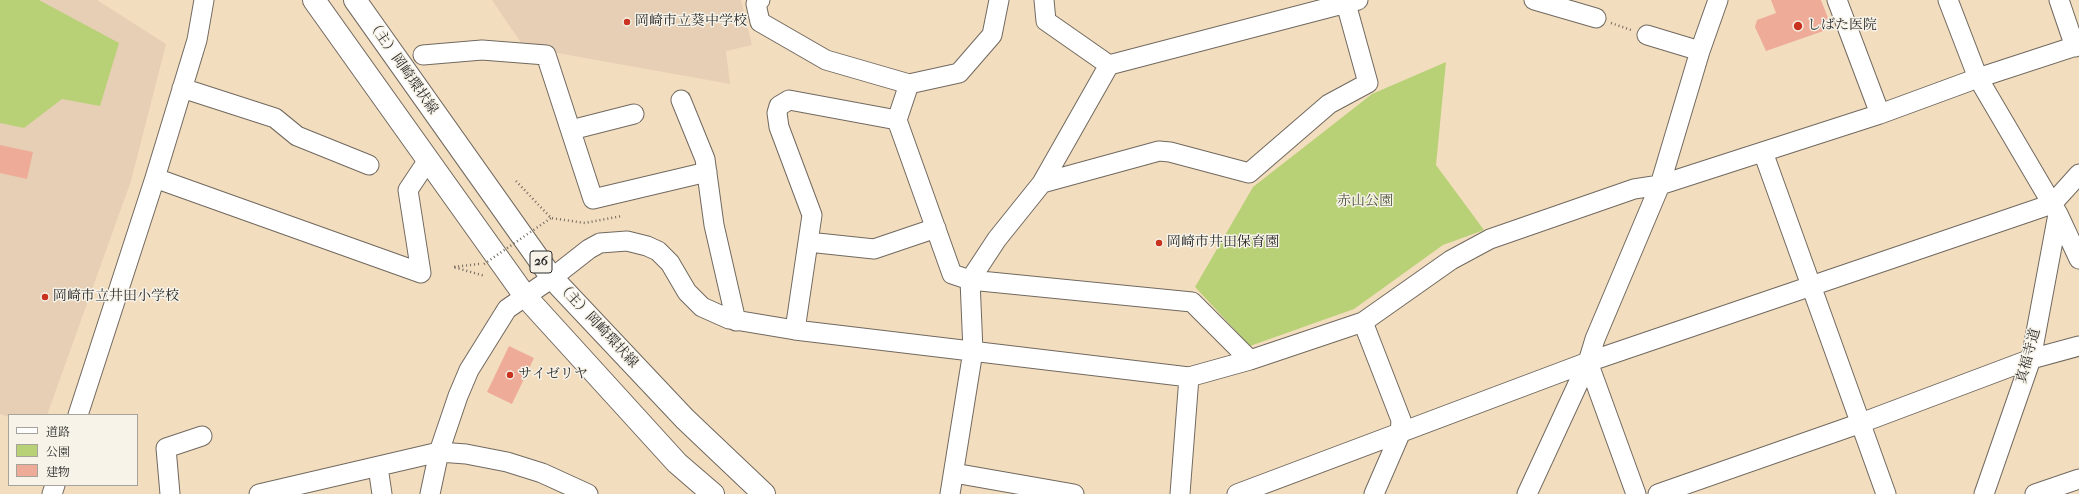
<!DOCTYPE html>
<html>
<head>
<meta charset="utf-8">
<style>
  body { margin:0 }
  #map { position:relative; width:2079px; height:494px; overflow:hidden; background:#f3ddbf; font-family:"IM FELL French Canon","Noto Serif JP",serif }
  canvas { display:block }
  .legend { position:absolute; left:8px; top:414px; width:130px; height:72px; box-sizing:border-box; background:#f7f3e8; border:1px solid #a5a39c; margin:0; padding:5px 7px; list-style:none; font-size:12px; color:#2b2b2b }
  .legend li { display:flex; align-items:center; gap:8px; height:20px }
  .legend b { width:20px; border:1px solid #a5a39c }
</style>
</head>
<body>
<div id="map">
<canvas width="2079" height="494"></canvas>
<ul class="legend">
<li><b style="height:5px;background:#fff"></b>道路</li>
<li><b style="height:11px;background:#b8d176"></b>公園</li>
<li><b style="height:11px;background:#eeac98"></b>建物</li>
</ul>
</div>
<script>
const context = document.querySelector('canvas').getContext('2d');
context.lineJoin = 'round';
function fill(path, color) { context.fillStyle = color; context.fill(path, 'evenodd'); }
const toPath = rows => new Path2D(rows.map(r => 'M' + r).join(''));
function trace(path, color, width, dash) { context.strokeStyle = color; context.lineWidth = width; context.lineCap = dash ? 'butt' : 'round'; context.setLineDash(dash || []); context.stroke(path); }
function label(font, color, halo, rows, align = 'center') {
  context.font = font + ' "IM FELL French Canon","Noto Serif JP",serif'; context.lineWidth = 3; context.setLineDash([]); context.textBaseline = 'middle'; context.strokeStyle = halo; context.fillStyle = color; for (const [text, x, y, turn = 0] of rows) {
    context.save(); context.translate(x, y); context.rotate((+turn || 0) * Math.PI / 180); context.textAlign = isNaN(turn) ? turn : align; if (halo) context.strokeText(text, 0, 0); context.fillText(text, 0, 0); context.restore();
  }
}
fill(toPath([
  [0,0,97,0,166,44,131,181,47,415,9,415,9,417,0,414],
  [492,0,741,0,752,45,726,51,730,84,524,47]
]), '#e6cfb5');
fill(toPath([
  [0,0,39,0,119,43,100,106,62,99,24,128,0,123],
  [1446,62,1436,165,1484,230,1443,245,1354,309,1250,346,1195,287,1253,187,1372,94]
]), '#b8d176');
fill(toPath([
  [1771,0,1821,0,1832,28,1766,51,1755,27,1757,20,1776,13],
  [0,145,33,152,27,179,0,173],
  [509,346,534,358,512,404,487,392]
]), '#eeac98');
const minor = toPath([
  [760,0,756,4,760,22,826,60,909,84,959,73,992,35,999,0],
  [1044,0,1046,21,1109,65],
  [1534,0,1596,18],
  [1837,0,1880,114],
  [1948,0,1978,78,2058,214,2079,259],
  [2059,0,2075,47],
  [1647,35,1700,51],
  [423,55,482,50,546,55,593,199,707,172],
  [909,84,897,120,952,274,970,280,1192,302,1250,360],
  [182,88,275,118,297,136,369,165],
  [681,100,705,159,714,225,736,321],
  [571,130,634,114],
  [1763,152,1886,494],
  [155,178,421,273,408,190,428,160],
  [1042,183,1159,151,1170,152,1249,173,1329,104,1368,83,1345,0],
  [808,242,874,249,936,228],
  [1363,322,1401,420,1400,434,1374,494],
  [795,330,812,215,779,127,777,113,779,106,789,100,897,120],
  [1588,362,1636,494],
  [78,415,155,178,197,40,204,0],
  [378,467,382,494],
  [954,473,1074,494],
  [52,494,55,485],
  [170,494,166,448,202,436],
  [259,494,439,452,466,454,507,462,542,473,588,494],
  [430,494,439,452,458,396,469,370,507,309,552,278,589,249,600,243,627,241,647,246,658,251,670,263,687,292,702,307,729,319,795,330,1189,377,1250,360,1363,322,1451,260,1490,239,1634,189,1660,185,1880,114,1978,78,2079,45],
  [950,494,973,351,970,280,997,239,1042,183,1109,65,1358,0],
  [1180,494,1189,377],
  [1237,494,1588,362,2052,204,2079,174],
  [1527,494,1588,362,1595,339,1660,185,1700,51,1718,0],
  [1658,494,1861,423,2031,359,2079,346],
  [1984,494,2031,359,2058,214],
  [2035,494,2079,479]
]);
const major = toPath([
  [314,0,525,296,677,463,713,494],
  [355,0,552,278,685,419,764,494]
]);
trace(minor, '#71695f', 21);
trace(major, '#71695f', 24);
trace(toPath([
  [1611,23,1631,30],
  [516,181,551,218,585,223,622,216],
  [479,264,453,267,485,276]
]), '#71695f', 2.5, [1, 3]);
trace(minor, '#fff', 19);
trace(major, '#fff', 22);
trace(toPath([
  [484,264,551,218]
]), '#71695f', 2.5, [1, 3]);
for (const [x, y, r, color] of [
  [627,22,4,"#c8321e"],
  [1798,26,5,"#c8321e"],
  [1159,243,4,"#c8321e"],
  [45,297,4,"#c8321e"],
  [510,375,4,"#c8321e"]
]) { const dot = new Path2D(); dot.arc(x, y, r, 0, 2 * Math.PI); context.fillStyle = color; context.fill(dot); trace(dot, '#f7f3e8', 1.5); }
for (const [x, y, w] of [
  [541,262,22]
]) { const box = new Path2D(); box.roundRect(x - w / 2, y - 11, w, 22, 3); context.fillStyle = '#f7f3e8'; context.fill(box); trace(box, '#2b2b2b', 1); }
label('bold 13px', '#2b2b2b', null, [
  ["26",541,262]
]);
label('14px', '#2b2b2b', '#f7f3e8', [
  ["岡崎市立葵中学校",635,22],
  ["しばた医院",1807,26],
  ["岡崎市井田保育園",1167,243],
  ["岡崎市立井田小学校",53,297],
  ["サイゼリヤ",518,375]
], 'left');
label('14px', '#2b2b2b', '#f7f3e8', [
  ["（主）岡崎環状線",402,67,55],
  ["（主）岡崎環状線",597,325,47],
  ["真福寺道",2029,356,-75]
]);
label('14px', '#4e543e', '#f7f3e8', [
  ["赤山公園",1365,202]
]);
</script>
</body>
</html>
